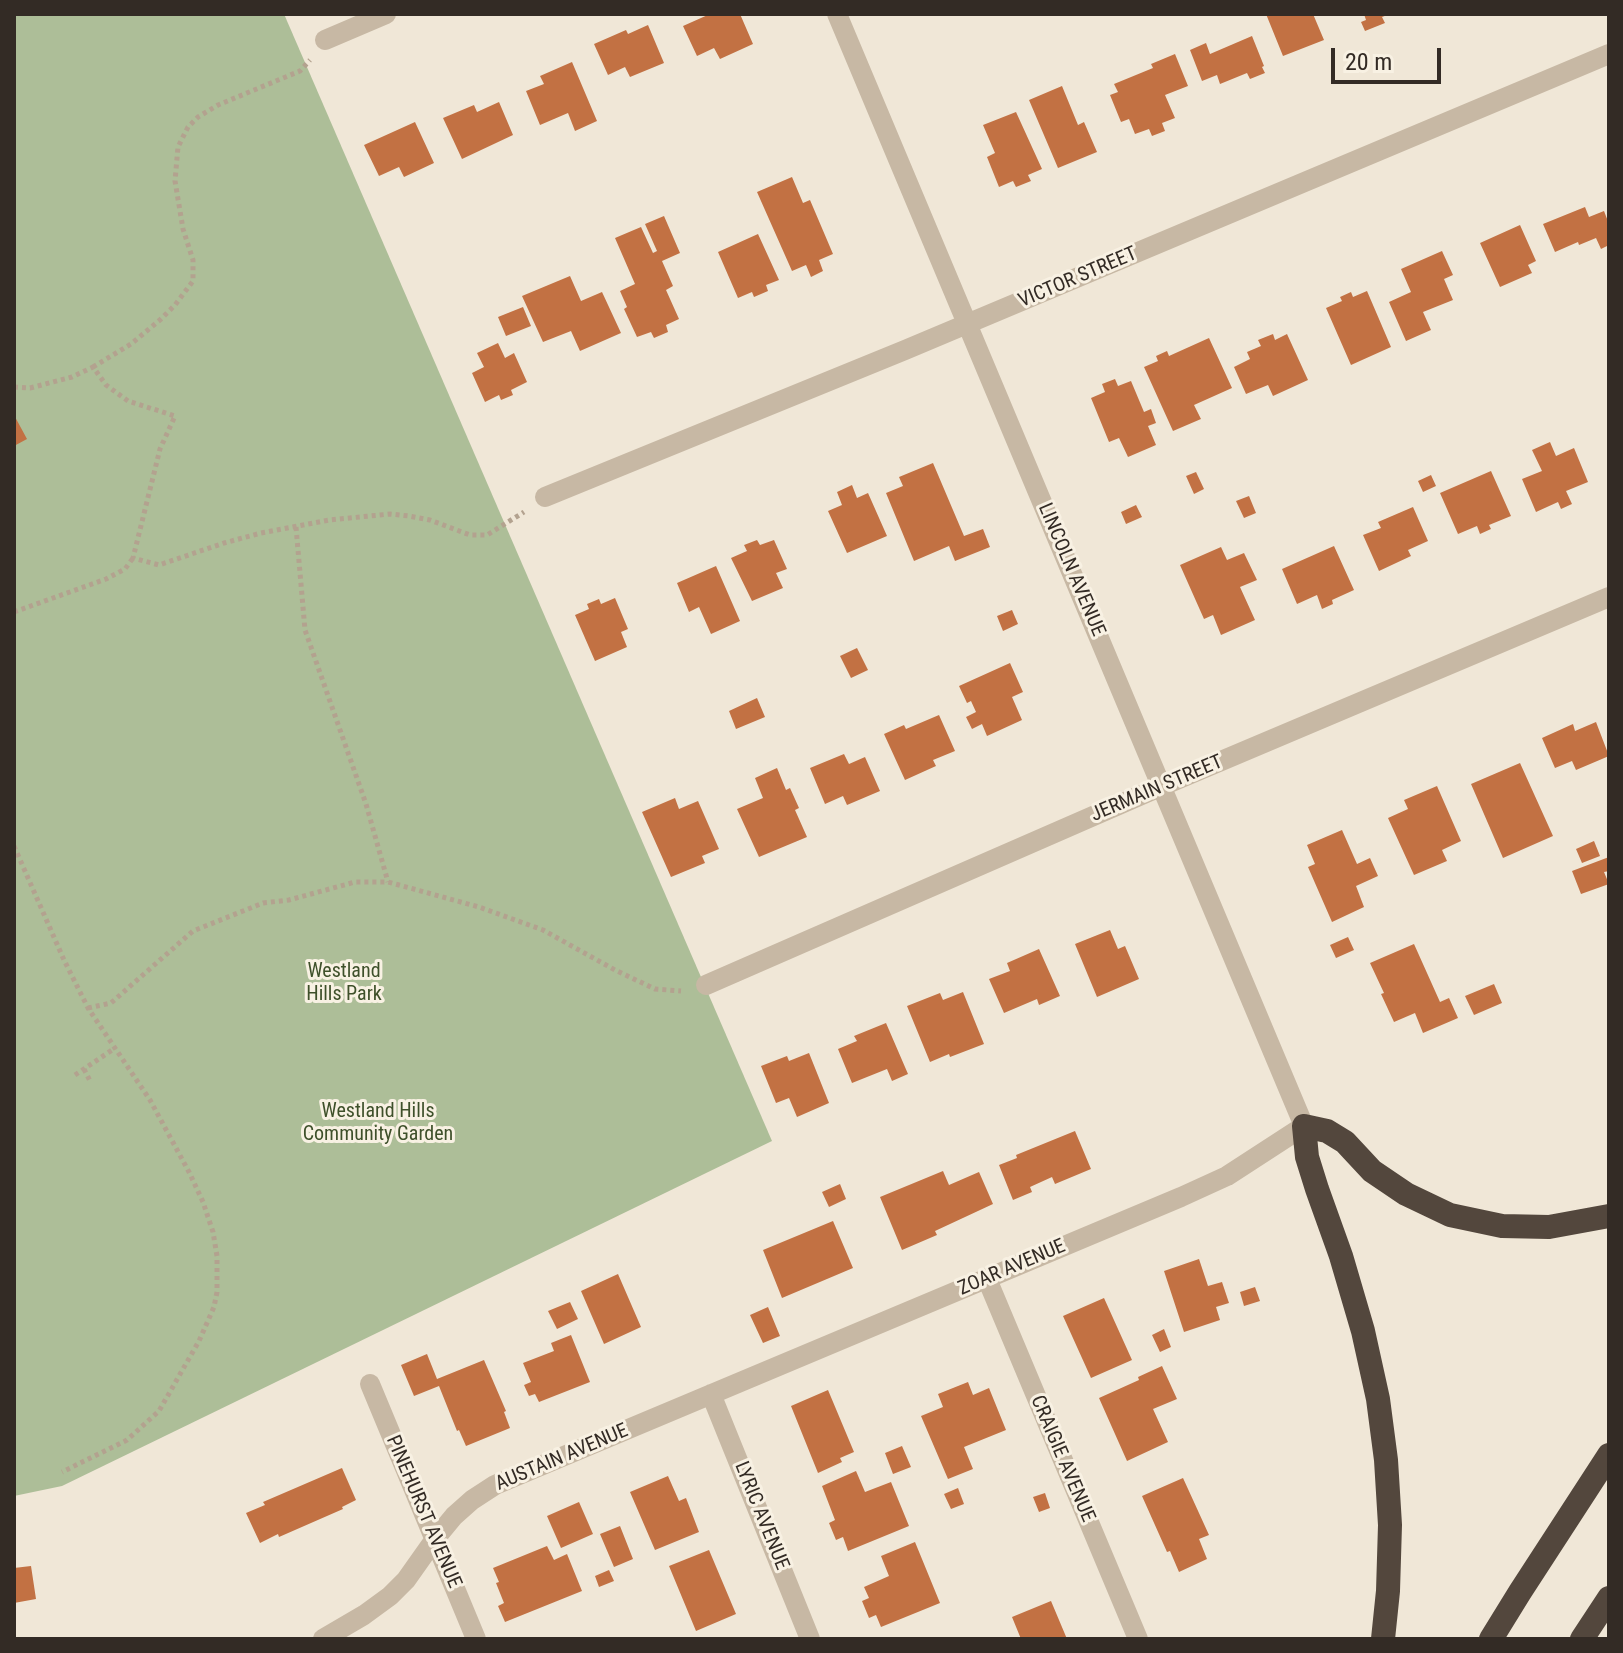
<!DOCTYPE html>
<html>
<head>
<meta charset="utf-8">
<style>
  body { margin:0 }
  #map { position:relative; width:1623px; height:1653px; overflow:hidden; background:#f0e7d7; font-family:"Roboto Condensed",sans-serif }
  canvas { display:block }
  .frame { position:absolute; inset:0; border:16px solid #332b25; pointer-events:none }
  .scale { position:absolute; left:1331px; top:48px; width:110px; height:36px; box-sizing:border-box; border:4px solid #332b25; border-top:0; padding-left:10px; font-size:24px; line-height:28px; white-space:nowrap; color:#332b25; -webkit-text-stroke:6px #f8f1e3; paint-order:stroke }
</style>
</head>
<body>
<div id="map">
<canvas width="1623" height="1653"></canvas>
<div class="frame"></div>
<div class="scale">20 m</div>
</div>
<script>
const context = document.querySelector('canvas').getContext('2d');
context.lineJoin = 'round';
function fill(path, color) { context.fillStyle = color; context.fill(path, 'evenodd'); }
const toPath = rows => new Path2D(rows.map(r => 'M' + r).join(''));
function trace(path, color, width, dash) { context.strokeStyle = color; context.lineWidth = width; context.lineCap = dash ? 'butt' : 'round'; context.setLineDash(dash || []); context.stroke(path); }
function label(font, color, halo, rows, align = 'center') {
  context.font = font + ' "Roboto Condensed",sans-serif'; context.lineWidth = 6; context.setLineDash([]); context.textBaseline = 'middle'; context.strokeStyle = halo; context.fillStyle = color; for (const [text, x, y, turn = 0] of rows) {
    context.save(); context.translate(x, y); context.rotate((+turn || 0) * Math.PI / 180); context.textAlign = isNaN(turn) ? turn : align; if (halo) context.strokeText(text, 0, 0); context.fillText(text, 0, 0); context.restore();
  }
}
fill(toPath([
  [14,14,284,14,772,1141,62,1486,14,1496]
]), '#adbe98');
fill(toPath([
  [710,14,716,14,717,16,721,14,740,14,753,44,720,59,714,48,697,56,683,26],
  [1266,14,1313,14,1324,40,1283,56],
  [1364,14,1390,14,1382,17,1385,23,1365,31,1361,22,1366,20],
  [648,25,664,63,630,77,625,67,608,75,594,44,626,30,628,34],
  [1252,36,1264,66,1262,67,1265,73,1250,79,1247,73,1220,84,1217,75,1202,81,1190,50,1206,43,1210,54],
  [1175,54,1188,86,1165,95,1175,118,1162,123,1165,131,1152,136,1149,129,1135,134,1129,119,1121,122,1110,95,1118,92,1114,84,1153,68,1151,64],
  [572,62,597,121,575,131,568,113,540,125,526,91,544,84,540,76],
  [1062,86,1078,125,1084,122,1097,152,1058,168,1029,100],
  [499,102,513,135,462,159,443,118,474,105,477,112],
  [1016,112,1042,169,1028,175,1031,181,1016,187,1013,181,999,187,987,157,995,153,983,125],
  [415,122,434,163,404,177,399,167,379,176,364,145],
  [792,177,803,203,810,200,833,254,819,260,823,271,811,277,806,265,792,271,757,192],
  [1585,207,1589,217,1604,211,1609,224,1609,245,1601,249,1596,238,1579,245,1578,242,1555,252,1543,224],
  [664,216,680,253,662,261,673,286,666,290,679,319,666,325,668,332,654,338,651,332,637,337,624,309,627,307,620,291,635,284,615,238,641,227,653,253,657,251,645,224],
  [1520,225,1536,261,1528,265,1532,273,1500,287,1480,243],
  [758,234,779,280,766,285,768,291,754,297,752,292,738,298,718,252],
  [1442,251,1453,275,1444,279,1453,300,1423,312,1431,330,1406,341,1389,302,1411,292,1401,269],
  [570,276,581,301,602,292,621,333,580,351,571,331,543,342,522,296],
  [1367,291,1391,347,1351,365,1326,308,1342,301,1340,297,1351,292,1353,297],
  [523,307,531,326,506,336,498,317],
  [1273,334,1275,340,1287,334,1308,380,1273,396,1268,385,1246,394,1234,367,1250,359,1247,352,1261,346,1258,340],
  [1209,338,1232,388,1194,405,1201,419,1173,431,1144,367,1158,361,1156,356,1167,351,1169,356],
  [498,343,505,358,514,353,527,382,511,390,513,395,501,400,499,395,485,402,472,373,484,367,477,353],
  [1115,379,1118,386,1131,381,1144,412,1151,409,1156,423,1148,426,1156,445,1128,457,1119,438,1109,442,1091,398,1105,392,1102,384],
  [14,415,27,439,14,446],
  [1550,442,1556,456,1574,448,1588,482,1566,491,1572,504,1561,509,1558,502,1536,512,1522,479,1542,471,1532,450],
  [933,463,964,536,983,529,990,547,955,561,949,546,914,561,886,493,903,486,899,477],
  [1491,471,1511,516,1489,525,1491,529,1480,534,1477,526,1458,534,1440,493],
  [1196,472,1204,489,1194,494,1186,476],
  [1431,475,1436,486,1423,492,1418,481],
  [852,485,857,498,868,493,887,536,847,553,828,511,842,505,837,492],
  [1249,496,1256,513,1244,518,1236,501],
  [1136,505,1142,517,1126,524,1121,512],
  [1413,507,1428,541,1408,550,1411,556,1379,571,1363,535,1381,528,1378,522],
  [757,540,760,545,774,540,787,569,776,573,783,588,752,601,731,558,747,551,744,545],
  [1334,546,1354,590,1332,600,1333,604,1322,609,1317,595,1297,604,1282,569],
  [1221,547,1227,560,1244,553,1257,580,1240,587,1255,620,1221,635,1213,615,1204,619,1180,565],
  [716,566,740,621,711,634,699,607,689,612,677,583],
  [615,598,628,629,621,632,627,647,595,661,575,615,589,609,587,604,599,599,601,604],
  [1012,610,1018,624,1003,631,997,616],
  [857,648,868,670,851,678,840,656],
  [1010,663,1023,692,1012,697,1022,720,987,736,982,724,972,729,966,717,976,712,971,701,967,703,959,686],
  [757,698,765,717,736,729,729,711],
  [939,715,955,751,933,760,936,766,905,780,884,734,904,725,906,729],
  [1596,722,1609,756,1576,770,1572,761,1555,768,1542,738,1573,724,1575,731],
  [844,754,849,764,865,757,880,791,847,805,843,796,825,804,810,768],
  [1520,763,1553,836,1503,858,1471,784],
  [777,768,786,790,790,788,799,808,795,810,807,837,759,857,737,809,763,798,755,778],
  [1437,786,1461,841,1442,850,1447,861,1414,875,1388,818,1408,809,1404,800],
  [675,798,679,809,698,801,719,849,702,856,705,863,671,877,642,812],
  [1342,830,1357,864,1370,858,1378,876,1356,886,1364,907,1332,922,1308,867,1315,864,1307,845],
  [1594,841,1600,856,1582,863,1576,849],
  [1609,857,1609,871,1604,872,1609,884,1581,894,1572,871],
  [1110,930,1118,949,1125,946,1139,979,1097,997,1075,944],
  [1348,937,1354,950,1336,958,1330,945],
  [1414,944,1440,1002,1449,998,1458,1018,1423,1033,1415,1013,1394,1022,1381,994,1384,993,1370,963],
  [1039,949,1060,996,1039,1005,1037,999,1004,1013,989,979,1010,971,1007,963],
  [1494,984,1502,1003,1474,1015,1465,996],
  [963,992,984,1044,950,1057,949,1054,930,1062,907,1006,940,993,943,1000],
  [886,1023,908,1074,892,1081,887,1069,852,1083,838,1049,857,1041,854,1036],
  [809,1053,829,1103,797,1117,789,1098,776,1103,761,1066,787,1056,789,1061],
  [1075,1131,1091,1169,1055,1184,1052,1177,1030,1187,1032,1192,1013,1200,999,1165,1017,1158,1016,1155],
  [943,1171,949,1185,979,1172,993,1204,935,1231,937,1235,902,1250,880,1197],
  [840,1184,846,1199,829,1207,822,1192],
  [833,1221,853,1268,782,1298,763,1250],
  [1199,1259,1208,1286,1222,1282,1229,1303,1216,1307,1220,1320,1184,1332,1164,1271],
  [618,1274,641,1327,604,1344,581,1291],
  [1255,1287,1260,1301,1244,1306,1240,1292],
  [1104,1298,1132,1360,1091,1378,1063,1316],
  [570,1302,578,1319,557,1329,548,1311],
  [768,1307,780,1336,763,1343,750,1315],
  [1164,1329,1171,1347,1160,1352,1152,1335],
  [571,1335,590,1382,539,1402,535,1394,529,1396,524,1385,531,1382,523,1363,554,1351,551,1343],
  [427,1354,437,1379,484,1360,506,1411,504,1412,510,1428,466,1446,459,1430,457,1431,439,1386,414,1396,401,1365],
  [1162,1366,1177,1399,1153,1409,1168,1442,1127,1461,1099,1398,1139,1380,1138,1377],
  [968,1382,973,1395,989,1388,1006,1430,964,1447,973,1469,948,1479,921,1416,943,1407,938,1394],
  [828,1390,854,1452,840,1458,842,1462,818,1473,791,1406],
  [902,1446,911,1467,893,1474,885,1453],
  [342,1468,356,1500,342,1507,343,1509,279,1537,278,1534,260,1543,246,1513,265,1505,263,1502],
  [856,1471,865,1492,891,1482,909,1526,848,1551,843,1537,836,1540,829,1523,835,1520,822,1486],
  [668,1476,679,1501,686,1498,699,1532,655,1550,630,1492],
  [1183,1478,1209,1535,1199,1539,1207,1559,1179,1572,1170,1551,1167,1552,1142,1496],
  [958,1488,964,1504,951,1509,944,1494],
  [1045,1493,1050,1508,1039,1512,1033,1497],
  [579,1502,593,1534,561,1548,547,1516],
  [620,1526,633,1559,614,1567,600,1534],
  [915,1542,940,1603,881,1627,876,1615,869,1618,862,1601,869,1598,864,1587,889,1576,881,1556],
  [547,1546,554,1560,567,1554,582,1591,505,1622,498,1606,504,1603,496,1583,499,1582,493,1568],
  [709,1550,736,1614,696,1631,669,1566],
  [31,1566,36,1599,14,1603,14,1568],
  [609,1570,614,1581,599,1587,595,1576],
  [1051,1601,1067,1639,1021,1639,1012,1617]
]), '#c27143');
trace(toPath([
  [93,367,131,344,161,319,175,305,193,281,193,260,183,229,175,181,178,147,188,127,198,117,218,105,300,71,310,60],
  [14,387,30,388,72,377,93,367,106,385,128,401,175,416,160,449,133,558,159,565,224,543,261,533,329,520,390,514,409,516,430,520,470,535,487,535,524,512],
  [296,527,305,630,366,804,388,882],
  [14,612,106,579,125,569,133,558],
  [14,846,64,960,88,1008,150,1100,189,1172,203,1202,213,1232,217,1256,217,1292,214,1307,199,1341,159,1411,127,1440,62,1472],
  [88,1008,111,1003,193,931,263,903,289,900,355,882,388,882,479,907,543,930,615,970,655,989,681,991],
  [84,1069,90,1081],
  [75,1075,115,1048]
]), '#b3a28f', 5, [4, 4]);
trace(toPath([
  [325,40,386,14],
  [545,497,905,350,1609,54],
  [706,985,1162,786,1609,597],
  [987,1279,1138,1639],
  [370,1384,476,1639],
  [711,1394,810,1639],
  [323,1639,364,1615,390,1596,406,1580,435,1539,454,1516,472,1500,495,1485,1181,1197,1227,1176,1304,1126,837,14]
]), '#c7b8a4', 20);
trace(toPath([
  [1383,1639,1388,1591,1390,1525,1386,1460,1378,1399,1363,1331,1341,1256,1317,1189,1307,1157,1304,1126,1327,1131,1345,1142,1372,1171,1406,1194,1450,1215,1502,1226,1549,1227,1609,1216],
  [1491,1639,1520,1592,1609,1455],
  [1582,1639,1609,1598]
]), '#53473d', 24);
label('20px', '#332b25', '#f8f1e3', [
  ["VICTOR STREET",1078,278,-23],
  ["LINCOLN AVENUE",1071,570,67],
  ["JERMAIN STREET",1157,789,-23],
  ["ZOAR AVENUE",1012,1268,-23],
  ["AUSTAIN AVENUE",562,1458,-23],
  ["CRAIGIE AVENUE",1062,1459,67],
  ["PINEHURST AVENUE",423,1512,67],
  ["LYRIC AVENUE",761,1516,68]
]);
label('20px', '#3e502a', '#f8f1e3', [
  ["Westland",344,972],
  ["Hills Park",344,995],
  ["Westland Hills",378,1112],
  ["Community Garden",378,1135]
]);
</script>
</body>
</html>
